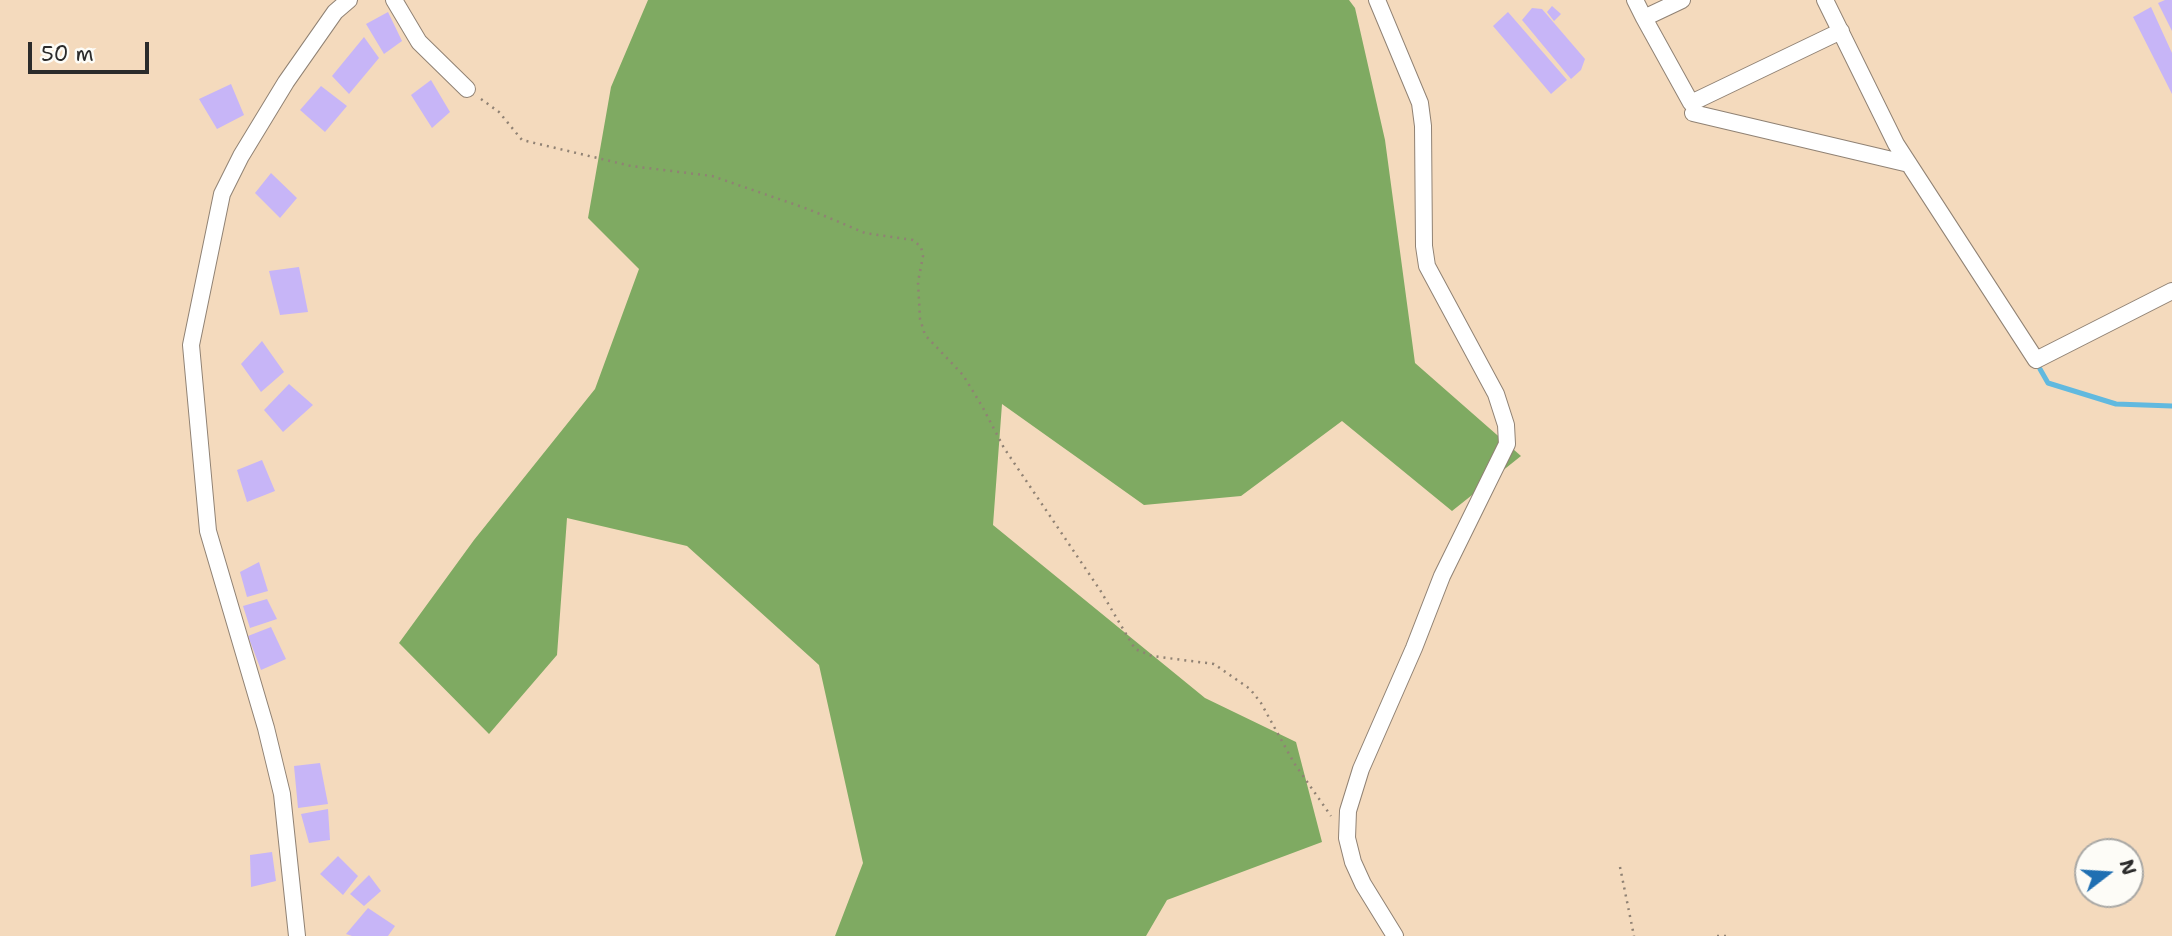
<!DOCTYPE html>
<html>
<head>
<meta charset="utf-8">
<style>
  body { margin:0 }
  #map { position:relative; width:2172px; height:936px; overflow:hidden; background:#f4dabd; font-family:"Shantell Sans",sans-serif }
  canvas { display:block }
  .north { position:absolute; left:2074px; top:838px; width:70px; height:70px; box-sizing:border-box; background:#fdfcf7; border:2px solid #a9a8a5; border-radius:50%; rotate:73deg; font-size:19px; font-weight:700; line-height:28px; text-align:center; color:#2b2b2b }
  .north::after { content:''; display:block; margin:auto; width:24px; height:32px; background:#1f6fb2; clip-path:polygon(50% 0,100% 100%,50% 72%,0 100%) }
  .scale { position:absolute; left:28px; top:42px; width:121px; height:32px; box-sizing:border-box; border:4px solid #2b2b2b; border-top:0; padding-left:9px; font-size:21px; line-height:24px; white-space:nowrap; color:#2b2b2b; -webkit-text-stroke:5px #fdfcf7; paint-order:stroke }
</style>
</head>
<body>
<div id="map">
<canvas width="2172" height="936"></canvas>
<div class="north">N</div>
<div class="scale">50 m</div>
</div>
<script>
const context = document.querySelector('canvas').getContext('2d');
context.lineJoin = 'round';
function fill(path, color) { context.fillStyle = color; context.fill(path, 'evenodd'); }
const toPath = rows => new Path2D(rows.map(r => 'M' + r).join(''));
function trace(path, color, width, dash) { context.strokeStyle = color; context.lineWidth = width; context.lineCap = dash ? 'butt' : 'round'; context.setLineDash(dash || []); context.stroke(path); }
fill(toPath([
  [648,0,1349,0,1355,8,1385,140,1415,363,1521,456,1452,511,1342,421,1241,496,1144,505,1002,404,993,525,1205,698,1296,742,1322,842,1167,900,1146,936,835,936,863,863,819,665,687,546,567,518,557,655,489,734,399,643,474,540,595,389,639,269,588,218,611,87]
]), '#7faa62');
trace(toPath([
  [2040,369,2048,383,2116,404,2172,406]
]), '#61b9df', 5);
fill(toPath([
  [2165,0,2172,0,2172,31,2158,3],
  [1552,6,1561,14,1554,21,1547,12],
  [2151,7,2172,53,2172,94,2133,17],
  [1532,8,1542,9,1585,59,1581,70,1571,79,1522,20],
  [388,12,402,41,384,54,366,24],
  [1508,12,1567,80,1551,94,1493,26],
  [364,37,379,58,349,94,332,76],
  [431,80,450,112,432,128,411,95],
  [231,84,244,115,217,129,199,99],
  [321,86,347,106,325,132,300,110],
  [271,173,297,198,280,218,255,193],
  [299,267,308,312,280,315,269,271],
  [262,341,284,372,261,392,241,364],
  [289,384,313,405,283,432,264,410],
  [262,460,275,491,247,502,237,470],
  [259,562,268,591,247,597,240,572],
  [267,599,277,619,250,628,243,606],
  [271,627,286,659,261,670,248,636],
  [320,763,328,804,298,808,294,766],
  [328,809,330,840,309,843,301,814],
  [272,852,276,881,251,887,250,855],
  [338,856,358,876,343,895,320,874],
  [369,875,381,891,364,906,350,894],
  [368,908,395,926,388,936,352,936,346,934]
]), '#c7b5f7');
const minor = toPath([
  [394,0,419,42,467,89],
  [1377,0,1420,103,1423,126,1424,246,1427,266,1496,394,1506,425,1507,444,1442,576,1414,648,1361,769,1348,811,1347,838,1353,862,1363,884,1395,936],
  [1635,0,1644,18,1682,0],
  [1825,0,1896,144,2036,360,2172,291],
  [1644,18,1691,103,1841,31],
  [1693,113,1909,164],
  [297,936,282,794,266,728,208,531,191,345,222,194,241,156,286,82,335,12,349,0]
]);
trace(minor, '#908274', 18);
trace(toPath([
  [481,99,499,112,522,140,631,166,712,176,808,209,865,233,913,240,921,247,923,256,918,282,920,319,925,335,963,375,982,406,1004,448,1100,590,1135,649,1152,656,1214,664,1250,689,1261,703,1294,763,1331,816],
  [1620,867,1634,936],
  [1717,936,1728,936]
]), '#908274', 2.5, [2, 5]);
trace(minor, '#fff', 16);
</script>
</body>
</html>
